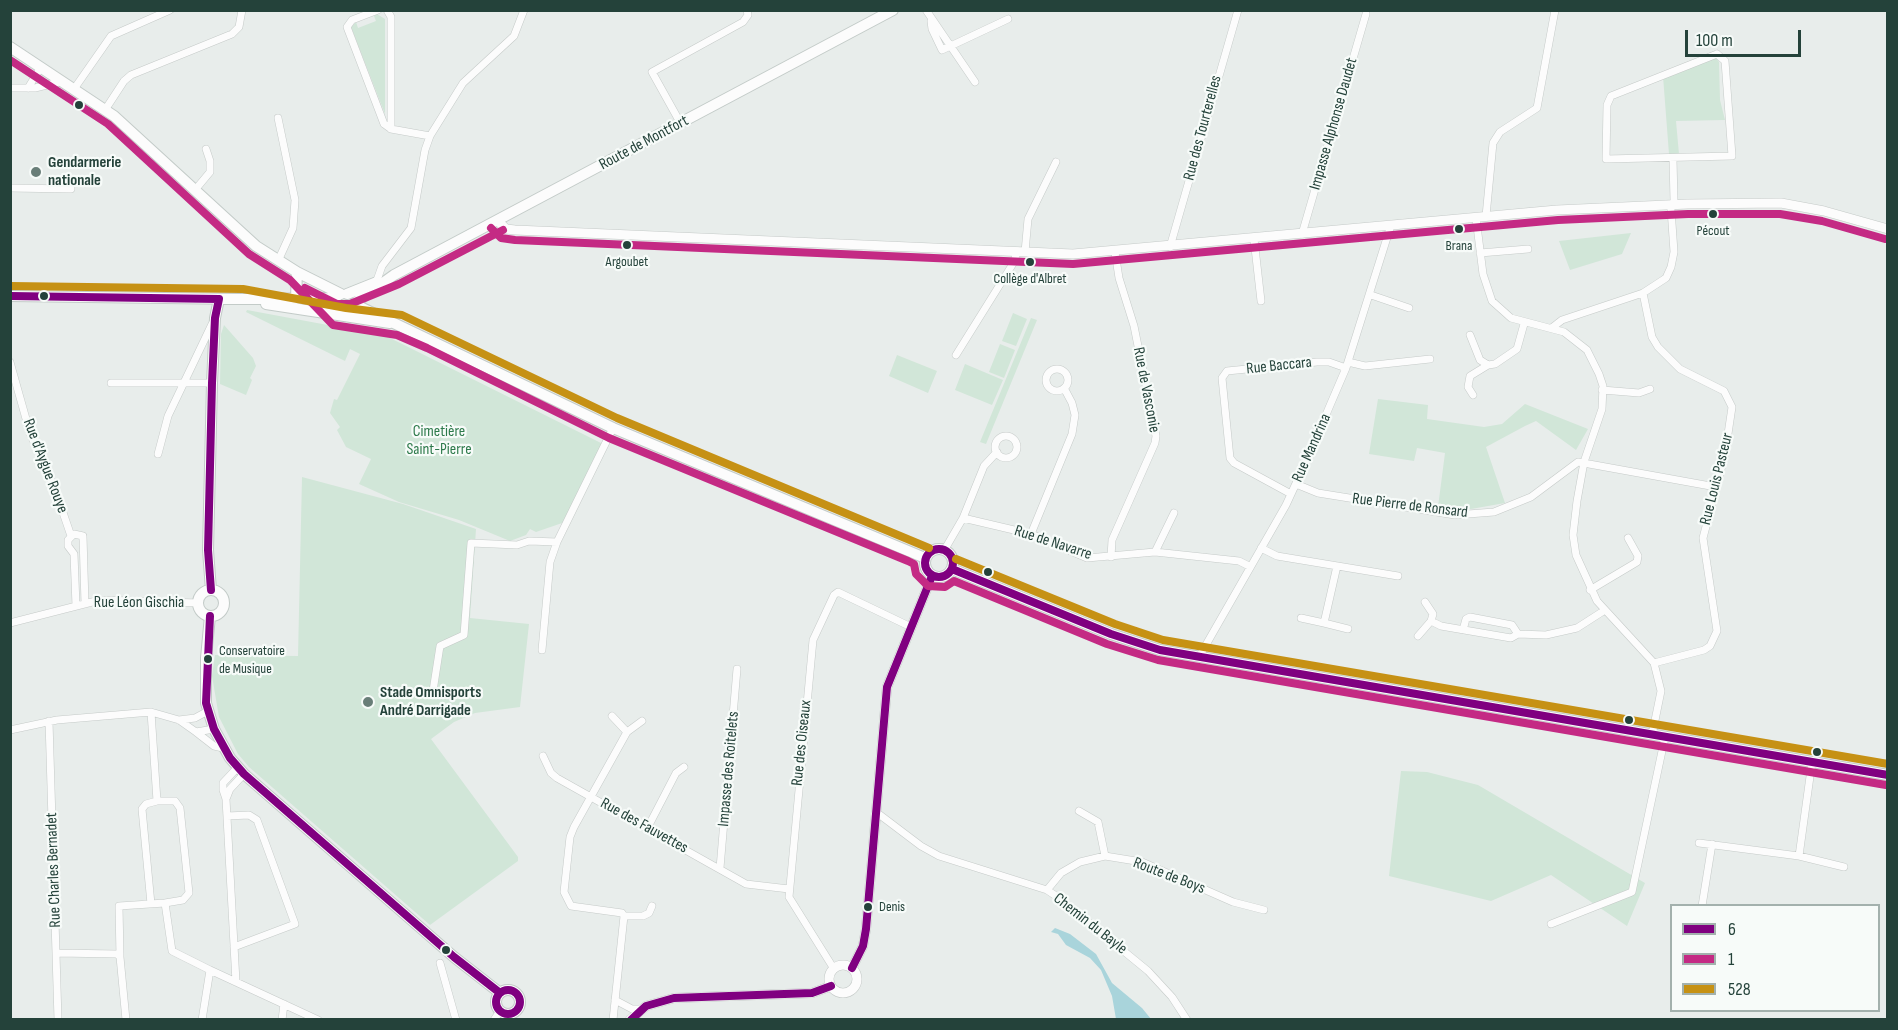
<!DOCTYPE html>
<html>
<head>
<meta charset="utf-8">
<style>
  body { margin:0 }
  #map { position:relative; width:1898px; height:1030px; overflow:hidden; background:#e8edeb; font-family:"Sofia Sans Condensed",sans-serif }
  canvas { display:block }
  .frame { position:absolute; inset:0; border:12px solid #24423a; pointer-events:none }
  .legend { position:absolute; left:1670px; top:904px; width:210px; height:108px; box-sizing:border-box; background:#f7fbf9; border:2px solid #a3b1ad; margin:0; padding:8px 10px; list-style:none; font-size:18px; color:#24423a }
  .legend li { display:flex; align-items:center; gap:12px; height:30px }
  .legend b { width:30px; border:2px solid #a3b1ad }
  .scale { position:absolute; left:1685px; top:30px; width:116px; height:27px; box-sizing:border-box; border:3px solid #24423a; border-top:0; padding-left:8px; font-size:18px; line-height:21px; white-space:nowrap; color:#24423a; -webkit-text-stroke:4px #f7fbf9; paint-order:stroke }
</style>
</head>
<body>
<div id="map">
<canvas width="1898" height="1030"></canvas>
<div class="frame"></div>
<ul class="legend">
<li><b style="height:8px;background:#800080"></b>6</li>
<li><b style="height:8px;background:#c42a84"></b>1</li>
<li><b style="height:8px;background:#c69114"></b>528</li>
</ul>
<div class="scale">100 m</div>
</div>
<script>
const context = document.querySelector('canvas').getContext('2d');
context.lineJoin = 'round';
function fill(path, color) { context.fillStyle = color; context.fill(path, 'evenodd'); }
const toPath = rows => new Path2D(rows.map(r => 'M' + r).join(''));
function trace(path, color, width, dash) { context.strokeStyle = color; context.lineWidth = width; context.lineCap = dash ? 'butt' : 'round'; context.setLineDash(dash || []); context.stroke(path); }
function label(font, color, halo, rows, align = 'center') {
  context.font = font + ' "Sofia Sans Condensed",sans-serif'; context.lineWidth = 4.5; context.setLineDash([]); context.textBaseline = 'middle'; context.strokeStyle = halo; context.fillStyle = color; for (const [text, x, y, turn = 0] of rows) {
    context.save(); context.translate(x, y); context.rotate((+turn || 0) * Math.PI / 180); context.textAlign = isNaN(turn) ? turn : align; if (halo) context.strokeText(text, 0, 0); context.fillText(text, 0, 0); context.restore();
  }
}
fill(toPath([
  [377,14,385,19,385,114,351,27,356,22,358,28,376,21,374,16],
  [1716,58,1719,62,1720,100,1725,120,1676,121,1679,154,1669,154,1663,76],
  [1631,233,1622,254,1570,270,1559,241],
  [247,310,333,326,372,329,603,444,565,522,536,532,530,529,526,535,510,541,459,520,399,502,359,484,371,459,346,447,337,430,340,427,330,413,334,399,337,400,360,354,350,349,345,361,246,312],
  [1013,313,1027,319,1016,346,1002,341],
  [1031,318,1037,320,986,444,980,442],
  [224,325,253,358,256,366,250,378,252,380,246,395,220,384,221,334],
  [1000,344,1015,350,1004,378,989,372],
  [897,355,937,371,928,393,889,376],
  [965,364,1003,380,992,405,955,390],
  [1378,399,1428,405,1427,419,1484,427,1502,424,1525,404,1588,429,1576,450,1536,421,1525,426,1486,447,1505,503,1471,509,1438,507,1445,453,1417,448,1414,461,1369,454],
  [302,477,403,504,476,529,470,618,529,624,520,707,475,713,454,722,431,739,518,857,518,861,430,925,249,767,238,754,219,717,212,676,215,655,298,656],
  [1401,771,1427,772,1478,785,1645,883,1627,926,1551,875,1491,901,1389,876]
]), '#d1e6d8');
fill(toPath([
  [1055,928,1070,934,1096,954,1112,983,1142,1008,1151,1019,1116,1019,1112,996,1101,970,1090,958,1066,945,1058,934,1051,932]
]), '#a9d4db');
const minor = toPath([
  [378,10,352,20,347,27,384,124,391,129,430,136],
  [387,10,391,17,391,129],
  [926,10,975,82],
  [931,21,932,29,942,50,1008,19],
  [1717,54,1725,61,1732,156,1606,159,1607,105,1611,96,1717,54],
  [10,88,35,88,63,81],
  [28,88,41,67],
  [74,89,111,36,170,10],
  [105,110,124,81,131,75,232,34,239,27,242,10],
  [681,124,652,72,743,22,748,15,747,10],
  [10,188,71,189],
  [195,190,210,172,210,161,206,149],
  [1486,216,1493,143,1500,132,1537,108,1555,10],
  [1476,218,1483,274,1492,301,1511,318,1564,332,1587,350,1599,374,1603,386,1602,409,1584,462,1577,501,1573,535,1576,555,1597,601,1654,663,1661,691,1652,735],
  [1302,234,1366,14],
  [1254,239,1261,301],
  [1170,247,1238,10],
  [1025,252,1028,219,1056,162],
  [1480,253,1528,249],
  [278,261,293,228,295,200,278,118],
  [376,283,382,266,411,228,425,150,430,136,463,83,514,36,524,10],
  [1643,293,1652,337,1658,347,1680,369,1724,391,1732,407,1725,454,1703,538,1717,631,1710,646,1704,650,1654,663],
  [1371,295,1409,308],
  [1553,327,1562,320,1643,293,1666,278,1671,267,1674,252,1671,209,1674,201,1673,159],
  [1470,335,1480,360,1488,365,1495,364,1517,349,1524,324],
  [956,355,1014,262,1017,251],
  [10,362,30,433,56,492,71,536],
  [1348,362,1365,366,1430,359],
  '1046 380a11 11 0 1 1 22 0a11 11 0 1 1-22 0Z',
  [111,383,212,383],
  [1602,390,1639,393,1650,389],
  [1473,395,1468,387,1470,376,1488,365],
  '995 447a11 11 0 1 1 22 0a11 11 0 1 1-22 0Z',
  [158,454,168,416,212,324],
  [1296,484,1318,493,1455,515,1494,512,1531,497,1578,462,1716,487],
  [1291,494,1234,463,1230,458,1222,378,1227,371,1317,362,1329,362,1346,368],
  [963,518,1031,534,1087,558,1155,552,1239,561,1249,566],
  [1031,534,1072,434,1075,415,1072,403,1064,388],
  [1261,548,1277,556,1398,576],
  [945,549,963,518,984,466,997,452],
  [1155,552,1174,513],
  [1111,557,1112,540,1155,443,1156,436,1134,326,1119,278,1115,252],
  [1590,590,1637,562,1638,556,1628,538],
  [76,606,74,554,68,546,68,540,74,534,83,536,85,604],
  [1301,618,1324,623,1337,566],
  [1431,621,1441,626,1511,638,1518,634,1546,635,1577,628,1605,610],
  [10,623,100,600,199,603],
  [1324,623,1348,629],
  [1463,630,1466,619,1470,617,1512,625,1518,634],
  [1418,636,1431,621,1433,614,1425,602],
  [542,650,550,562,557,542],
  [1199,657,1286,505,1304,466,1346,368,1391,225],
  [433,691,440,646,464,635,471,543,517,545,529,541,557,542,613,428],
  [151,712,157,801,146,804,142,809,151,904],
  [612,716,627,732,574,827,570,837,564,892,571,906,622,913,624,916,613,1020],
  [179,720,195,718,208,711],
  [49,721,58,1020],
  [10,730,57,720,151,712,179,720,196,732,214,729],
  [196,732,214,746,223,748],
  [627,732,642,721],
  [543,756,551,773,557,778,746,884,789,889],
  [226,799,230,789,244,774],
  [157,801,175,801,180,808,189,893,183,900,165,903],
  [1079,811,1098,822,1105,856],
  [875,814,880,815,921,846,939,856,1047,890,1059,898,1148,971,1172,997,1187,1020],
  [227,816,249,815,257,820,295,924,234,947],
  [648,827,676,773,684,767],
  [1699,843,1799,856,1844,867],
  [1799,856,1812,762],
  [720,868,737,669],
  [1047,890,1061,873,1080,862,1105,856,1142,862,1233,902,1264,910],
  [1702,906,1712,844],
  [624,916,643,916,649,913,652,906],
  [1551,924,1632,892,1665,737],
  [57,953,117,954,120,957,126,1020],
  [120,957,119,906,165,903,172,951,210,970,202,1020],
  [440,963,456,1020],
  [834,969,789,897,813,640,834,595,838,592,911,627],
  [210,970,318,1020],
  [236,982,226,799,223,790,223,783,238,767],
  [615,1000,632,1009,641,1009],
  [282,1020,284,1004],
  [494,1020,500,1011]
]);
const tertiary = toPath([
  [498,221,506,229,515,230,1073,254,1557,210,1688,204,1781,203,1824,211,1888,229],
  '829 979a14 14 0 1 1 28 0a14 14 0 1 1-28 0Z',
  [852,968,863,946,866,929,887,687,932,576],
  [630,1020,646,1006,674,998,812,993,831,986]
]);
const secondary = toPath([
  [10,47,114,116,256,246,297,272,341,294],
  [347,294,377,282],
  [10,296,242,299,336,298],
  [296,298,297,272],
  [356,302,394,275,893,10],
  [266,304,390,323],
  [356,305,613,428,925,558],
  '925 563a14 14 0 1 1 28 0a14 14 0 1 1-28 0Z',
  [952,569,1111,634,1160,650,1888,775],
  [211,590,208,550,212,383,215,318,219,299],
  '198 603a13 13 0 1 1 26 0a13 13 0 1 1-26 0Z',
  [210,616,206,658,206,703,214,729,230,758,244,774,454,957,500,993],
  '496 1002a12 12 0 1 1 24 0a12 12 0 1 1-24 0Z'
]);
trace(minor, '#c5cac8', 8);
trace(tertiary, '#c5cac8', 10);
trace(secondary, '#c3cbc8', 12);
trace(minor, '#fcfcfc', 7);
trace(tertiary, '#fcfcfc', 9);
trace(secondary, '#fcfcfc', 10);
trace(toPath([
  [10,296,219,299],
  '925 563a14 14 0 1 1 28 0a14 14 0 1 1-28 0Z',
  [952,569,1111,634,1160,650,1888,775],
  [211,590,208,550,212,383,215,318,219,299],
  [210,616,206,703,214,729,230,758,244,774,454,957,500,993],
  [852,968,863,946,866,929,887,687,932,576],
  '496 1002a12 12 0 1 1 24 0a12 12 0 1 1-24 0Z',
  [631,1020,646,1006,674,998,812,993,831,986]
]), '#800080', 8);
trace(toPath([
  [10,60,108,124,249,254,290,280,333,325,397,335,427,348,609,438,908,561,914,564,916,574,928,586,945,587,954,581,1107,644,1158,660,1886,785],
  [491,228,501,238,515,240,1073,264,1558,220,1688,214,1780,214,1822,221,1885,239],
  [305,288,337,304,350,304,399,284,503,230]
]), '#c42a84', 8);
trace(toPath([
  [10,286,243,289,346,308,402,315,617,418,929,548],
  [956,559,1115,624,1163,640,1888,764]
]), '#c69114', 8);
for (const [x, y, r, color] of [
  [79,105,5,"#24423a"],
  [36,172,6,"#697e78"],
  [1713,214,5,"#24423a"],
  [1459,229,5,"#24423a"],
  [627,245,5,"#24423a"],
  [1030,262,5,"#24423a"],
  [44,296,5,"#24423a"],
  [988,572,5,"#24423a"],
  [208,659,5,"#24423a"],
  [368,702,6,"#697e78"],
  [1629,720,5,"#24423a"],
  [1817,752,5,"#24423a"],
  [868,907,5,"#24423a"],
  [446,950,5,"#24423a"]
]) { const dot = new Path2D(); dot.arc(x, y, r, 0, 2 * Math.PI); context.fillStyle = color; context.fill(dot); trace(dot, '#f7fbf9', 2); }
label('14px', '#24423a', '#f7fbf9', [
  ["Pécout",1713,231],
  ["Brana",1459,246],
  ["Argoubet",627,262],
  ["Collège d'Albret",1030,279],
  ["Conservatoire",219,651,"left"],
  ["de Musique",219,669,"left"],
  ["Denis",879,907,"left"]
]);
label('16px', '#24423a', '#f7fbf9', [
  ["Impasse Alphonse Daudet",1334,124,-74],
  ["Rue des Tourterelles",1203,128,-75],
  ["Route de Montfort",644,143,-28],
  ["Rue Baccara",1279,366,-6],
  ["Rue de Vasconie",1146,390,79],
  ["Rue Mandrina",1312,448,-66],
  ["Rue d'Aygue Rouye",45,466,69],
  ["Rue Louis Pasteur",1717,479,-76],
  ["Rue Pierre de Ronsard",1410,506,7],
  ["Rue de Navarre",1053,543,18],
  ["Rue Léon Gischia",139,603],
  ["Rue des Oiseaux",802,743,-84],
  ["Impasse des Roitelets",729,769,-85],
  ["Rue des Fauvettes",644,826,29],
  ["Rue Charles Bernadet",54,870,-92],
  ["Route de Boys",1169,876,21],
  ["Chemin du Bayle",1090,924,38]
]);
label('bold 16px', '#24423a', '#f7fbf9', [
  ["Gendarmerie",48,163],
  ["nationale",48,181],
  ["Stade Omnisports",380,693],
  ["André Darrigade",380,711]
], 'left');
label('16px', '#2d7a4b', '#f7fbf9', [
  ["Cimetière",439,432],
  ["Saint-Pierre",439,450]
]);
</script>
</body>
</html>
